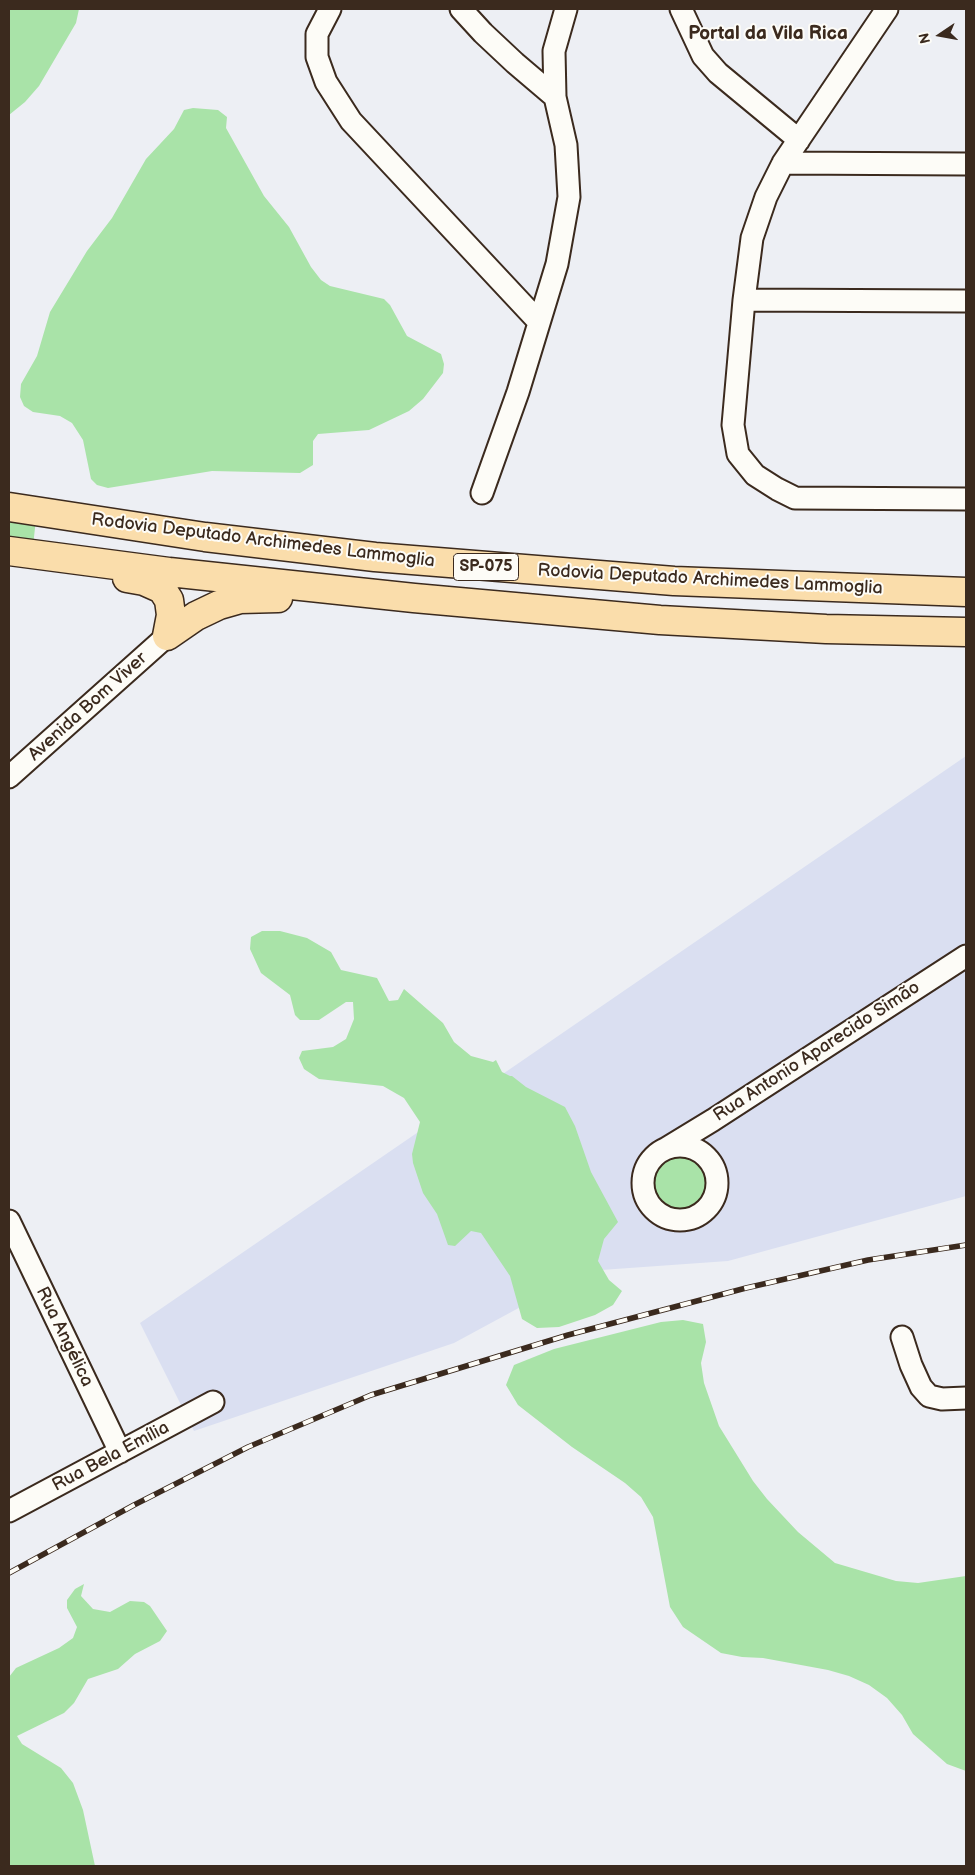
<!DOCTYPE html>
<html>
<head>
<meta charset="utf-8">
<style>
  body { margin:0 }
  #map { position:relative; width:975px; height:1875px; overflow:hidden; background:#edeff4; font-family:"Balsamiq Sans",sans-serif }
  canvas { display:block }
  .frame { position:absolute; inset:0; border:10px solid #3b2a1e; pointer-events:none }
  .north { position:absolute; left:915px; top:10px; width:50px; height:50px; -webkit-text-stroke:4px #fdfcf7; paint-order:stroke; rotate:258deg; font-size:14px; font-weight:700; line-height:20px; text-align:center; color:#3b2a1e }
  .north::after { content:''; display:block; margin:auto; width:18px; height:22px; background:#3b2a1e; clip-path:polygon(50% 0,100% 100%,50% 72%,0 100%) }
</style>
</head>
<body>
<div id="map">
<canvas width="975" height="1875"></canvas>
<div class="frame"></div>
<div class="north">N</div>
</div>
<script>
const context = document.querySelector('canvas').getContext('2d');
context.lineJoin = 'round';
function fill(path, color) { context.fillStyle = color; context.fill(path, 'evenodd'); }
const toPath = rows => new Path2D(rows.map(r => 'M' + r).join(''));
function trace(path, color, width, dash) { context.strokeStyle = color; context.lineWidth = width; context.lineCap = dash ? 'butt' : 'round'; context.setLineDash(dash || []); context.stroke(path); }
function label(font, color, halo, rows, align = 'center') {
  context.font = font + ' "Balsamiq Sans",sans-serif'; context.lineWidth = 4; context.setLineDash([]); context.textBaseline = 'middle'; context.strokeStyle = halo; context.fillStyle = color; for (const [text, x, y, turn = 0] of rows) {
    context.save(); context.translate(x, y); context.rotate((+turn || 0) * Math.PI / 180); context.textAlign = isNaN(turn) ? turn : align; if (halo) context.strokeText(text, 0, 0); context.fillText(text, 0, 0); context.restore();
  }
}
fill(toPath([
  [966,756,966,1196,728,1261,587,1271,454,1343,194,1431,140,1323]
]), '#dadff1');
fill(toPath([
  [10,9,79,9,76,23,39,86,25,102,9,115],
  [193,108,218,110,227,117,226,128,264,196,289,227,311,267,321,280,330,286,384,299,390,305,407,336,441,354,444,364,443,373,423,399,409,411,369,430,318,434,313,441,313,465,300,473,212,471,108,488,97,485,91,479,83,440,72,423,60,416,33,412,24,406,20,397,21,384,37,356,50,312,87,251,112,218,146,159,174,129,184,110],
  [9,514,36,519,33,546,9,542],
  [262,931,280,931,307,938,331,952,341,970,377,978,389,1001,398,1000,404,989,443,1023,454,1042,471,1056,493,1062,496,1060,502,1072,510,1076,512,1076,526,1087,565,1107,575,1126,591,1172,618,1222,604,1239,598,1261,609,1280,622,1291,613,1305,595,1315,559,1327,537,1328,522,1319,510,1276,481,1233,471,1231,455,1246,448,1245,437,1214,423,1193,413,1163,412,1154,420,1122,404,1098,383,1086,319,1079,304,1069,299,1058,302,1051,333,1047,346,1039,354,1019,353,1002,346,1002,319,1020,300,1020,295,1015,290,995,261,973,250,949,251,937],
  '653 1183a27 27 0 1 1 54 0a27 27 0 1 1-54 0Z',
  [683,1320,703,1324,706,1342,701,1363,704,1383,719,1426,753,1481,767,1499,798,1532,835,1563,896,1581,918,1583,966,1576,966,1771,947,1764,913,1734,902,1715,887,1698,869,1685,849,1676,828,1670,763,1658,742,1657,721,1653,683,1627,670,1607,653,1517,641,1497,625,1483,572,1447,518,1405,506,1385,514,1365,554,1349,661,1322],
  [84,1584,81,1596,93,1609,110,1612,130,1601,144,1602,150,1606,167,1631,160,1641,135,1654,118,1669,88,1679,74,1703,64,1713,17,1736,22,1744,61,1768,73,1783,83,1810,95,1866,9,1866,9,1677,16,1668,59,1648,73,1638,77,1627,67,1608,67,1600,75,1589]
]), '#a9e3a8');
const minor = toPath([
  [330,9,317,34,317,57,326,82,351,121,539,322],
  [461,9,483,33,515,63,555,97],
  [681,9,703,56,718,73,799,140],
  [887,9,783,163,766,197,752,238,744,300,733,425,738,454,755,475,777,489,795,498,966,499],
  [783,163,966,164],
  [744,300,966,301],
  [482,493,518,392,557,264,569,197,566,145,555,97,554,51,566,9],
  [9,777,167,636],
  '643 1183a37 37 0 1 1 74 0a37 37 0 1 1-74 0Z',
  [667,1148,713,1120,966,956],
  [9,1221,120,1452],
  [902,1337,911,1365,921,1387,929,1396,942,1399,966,1398],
  [9,1511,213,1402]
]);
const highway = toPath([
  [9,507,205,537,375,557,674,581,966,592],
  [9,551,169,572,414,598,660,620,826,629,966,632],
  [127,578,144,581,162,589,169,600,171,615,167,636],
  [167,636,196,616,219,605,240,599,278,598]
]);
trace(minor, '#3b2a1e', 25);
trace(highway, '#3b2a1e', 31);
trace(minor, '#fdfcf7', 21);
trace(highway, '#faddab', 28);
const rail = toPath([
  [9,1573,134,1505,248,1447,371,1395,568,1335,746,1288,868,1260,966,1245]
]);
trace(rail, '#3b2a1e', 5.5);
trace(rail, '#fdfcf7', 4, [11]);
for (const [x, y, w] of [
  [486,567,65]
]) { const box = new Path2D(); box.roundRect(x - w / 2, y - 13.5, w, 27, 4); context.fillStyle = '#fdfcf7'; context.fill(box); trace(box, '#3b2a1e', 1); }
label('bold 16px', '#3b2a1e', null, [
  ["SP-075",486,567]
]);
label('18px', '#3b2a1e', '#fdfcf7', [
  ["Rodovia Deputado Archimedes Lammoglia",263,541,7],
  ["Rodovia Deputado Archimedes Lammoglia",710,580,3],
  ["Avenida Bom Viver",88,707,-42],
  ["Rua Antonio Aparecido Simão",817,1052,-33],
  ["Rua Angélica",64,1337,64],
  ["Rua Bela Emília",111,1457,-28]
]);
label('bold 19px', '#3b2a1e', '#fdfcf7', [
  ["Portal da Vila Rica",768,34]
]);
</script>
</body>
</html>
